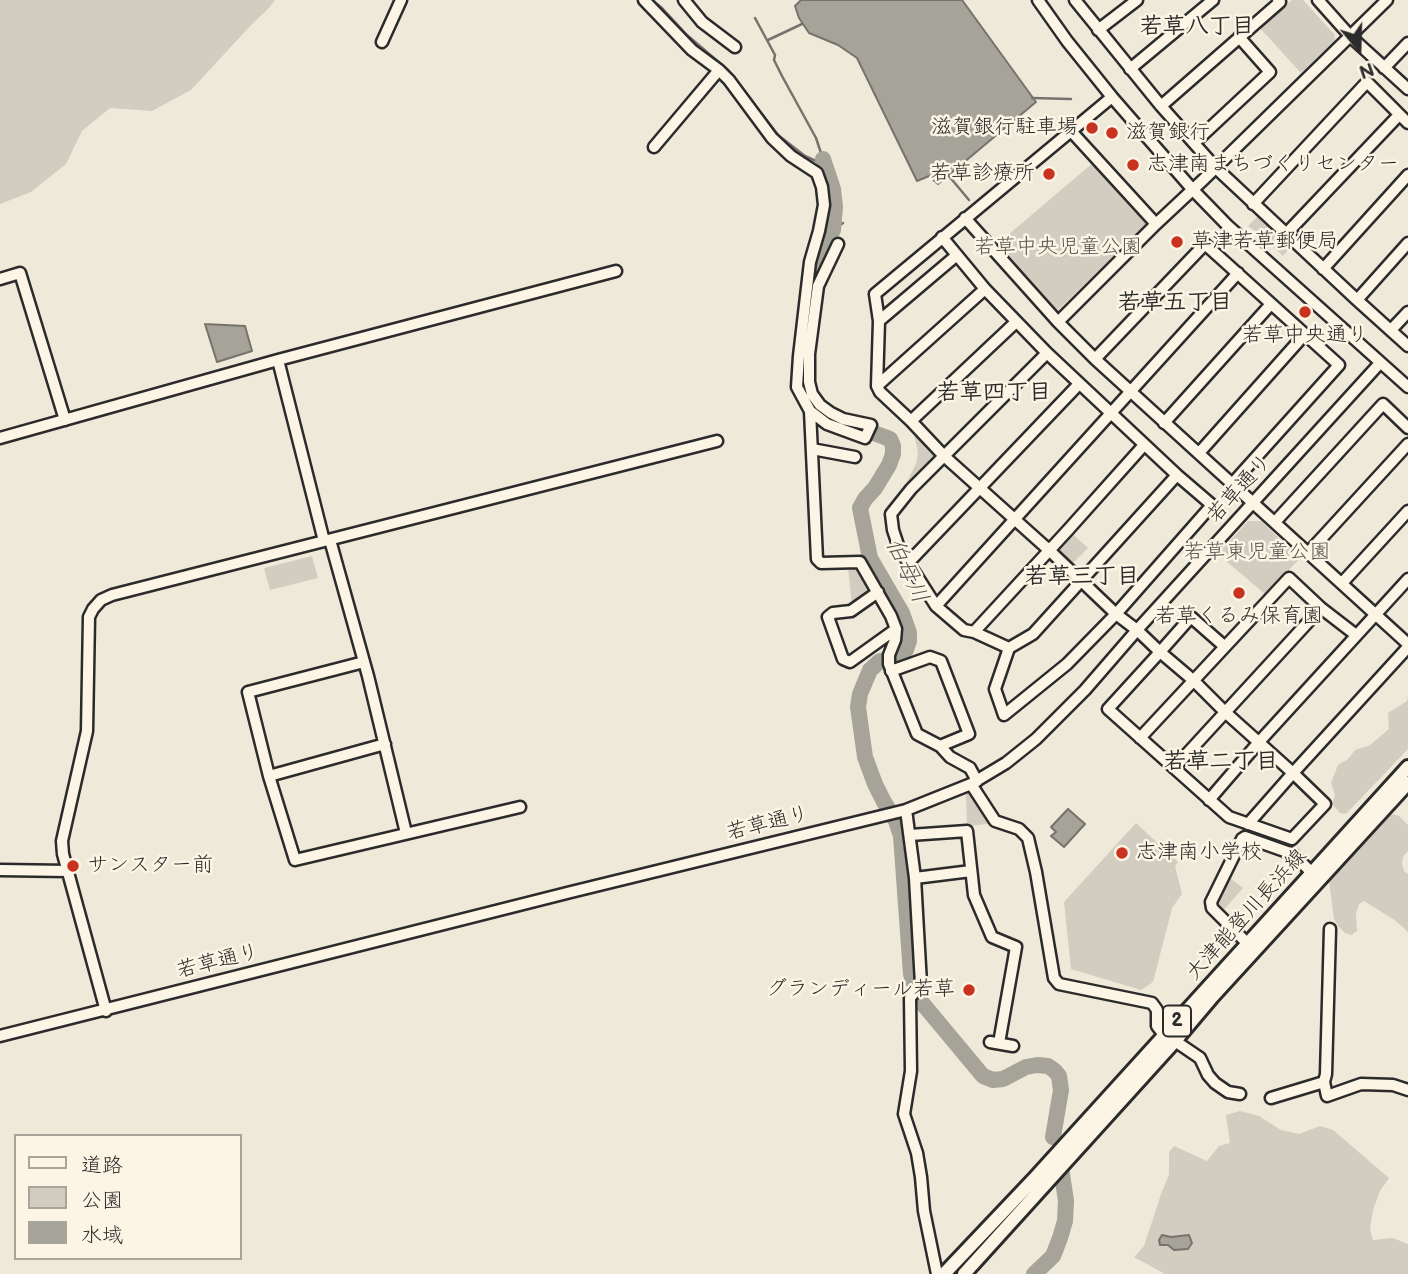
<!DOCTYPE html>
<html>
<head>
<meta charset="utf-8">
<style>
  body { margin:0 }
  #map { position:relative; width:1408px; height:1274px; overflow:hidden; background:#efe9da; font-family:"Balsamiq Sans","Klee One",sans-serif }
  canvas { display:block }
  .legend { position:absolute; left:14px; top:1134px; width:228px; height:126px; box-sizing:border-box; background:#fcf5e5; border:2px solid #a8a49b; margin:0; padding:9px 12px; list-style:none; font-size:21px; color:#2b2b2b }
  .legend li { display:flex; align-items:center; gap:14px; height:35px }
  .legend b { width:35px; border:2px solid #a8a49b }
  .north { position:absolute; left:1324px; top:14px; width:70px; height:70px; -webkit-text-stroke:5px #fcf5e5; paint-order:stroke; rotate:161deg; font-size:19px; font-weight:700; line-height:28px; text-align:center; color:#2b2b2b }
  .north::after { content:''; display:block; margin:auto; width:24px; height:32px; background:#2b2b2b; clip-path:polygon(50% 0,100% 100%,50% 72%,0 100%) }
</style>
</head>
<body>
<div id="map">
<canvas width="1408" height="1274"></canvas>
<ul class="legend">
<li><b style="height:9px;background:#fcf5e5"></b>道路</li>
<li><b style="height:19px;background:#d2cdc0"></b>公園</li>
<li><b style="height:19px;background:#a6a399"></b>水域</li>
</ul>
<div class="north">N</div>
</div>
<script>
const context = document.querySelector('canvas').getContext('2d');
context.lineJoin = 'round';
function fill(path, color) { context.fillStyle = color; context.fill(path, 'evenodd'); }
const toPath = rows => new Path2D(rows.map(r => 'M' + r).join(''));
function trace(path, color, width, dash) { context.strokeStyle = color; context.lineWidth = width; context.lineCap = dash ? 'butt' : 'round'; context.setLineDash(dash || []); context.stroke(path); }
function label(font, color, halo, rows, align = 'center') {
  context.font = font + ' "Balsamiq Sans","Klee One",sans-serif'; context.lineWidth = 5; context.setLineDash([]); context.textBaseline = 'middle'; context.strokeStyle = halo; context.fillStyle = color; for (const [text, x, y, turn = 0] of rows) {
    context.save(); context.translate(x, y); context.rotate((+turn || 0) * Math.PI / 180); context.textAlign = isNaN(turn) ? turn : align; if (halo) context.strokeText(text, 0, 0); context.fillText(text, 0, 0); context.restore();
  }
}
fill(toPath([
  [0,0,275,0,269,8,253,23,191,90,152,111,110,108,82,131,66,164,31,192,0,204],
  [1292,0,1303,0,1334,34,1335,40,1301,73,1259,27],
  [1094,162,1148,222,1055,313,995,246],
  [1258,216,1292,246,1283,256,1257,232,1248,226],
  [916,431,936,452,936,456,915,477,906,490,903,489,916,464,918,453,914,433],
  [1248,521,1261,521,1300,558,1266,595,1218,554],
  [1068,530,1088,548,1068,568,1050,551],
  [312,556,318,578,270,590,264,568],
  [853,566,860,571,870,587,869,594,852,606,848,567],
  [1408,696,1408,749,1346,814,1340,813,1332,804,1335,795,1331,783,1338,765,1348,759,1355,750,1370,745,1389,729,1388,713,1407,701],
  [970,793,974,796,988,819,989,824,967,826,966,794],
  [1391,814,1399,816,1408,825,1408,851,1403,857,1402,863,1404,871,1408,874,1408,932,1396,921,1364,901,1359,904,1356,913,1357,931,1351,935,1345,933,1338,926,1334,919,1329,881,1333,873,1353,853,1368,840,1378,826],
  [1136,823,1178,862,1175,866,1182,894,1172,908,1153,982,1141,990,1071,969,1064,902],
  [1226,875,1243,888,1222,912,1215,906,1214,900],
  [1240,1111,1259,1116,1281,1130,1299,1134,1320,1126,1333,1130,1389,1178,1380,1191,1373,1210,1370,1229,1373,1240,1393,1238,1408,1244,1408,1274,1165,1274,1134,1257,1144,1246,1161,1194,1169,1175,1169,1152,1174,1146,1207,1161,1219,1146,1230,1143,1226,1115]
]), '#d2cdc0');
const water = toPath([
  [801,0,962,0,1036,102,938,184,929,176,917,181,857,58,838,45,809,33,799,18,795,6,801,0],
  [205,324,245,326,252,351,217,362,205,324],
  [1068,809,1085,824,1064,847,1051,836,1056,832,1051,827,1068,809],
  [1162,1235,1171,1237,1189,1235,1192,1243,1188,1249,1174,1250,1168,1245,1160,1245,1159,1240,1162,1235]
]);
fill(water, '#a6a399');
trace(water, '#75736d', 2);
trace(toPath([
  [652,0,662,8,687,35,728,70,778,135,805,156,816,161,823,159,816,138,782,76,774,60,775,55,755,18],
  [768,40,802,24],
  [1032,98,1071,99],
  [948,175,969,200],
  [833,230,843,223]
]), '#75736d', 2.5);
trace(toPath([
  [813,299,816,280,827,242,833,230,835,207,833,189,823,159],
  [833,418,890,439,893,446,893,454,889,465,875,488,865,499,860,508,870,558,902,613,909,633,909,641,906,650,902,655,896,658,880,661,870,670,860,694,858,707,865,757,875,784,884,802,896,821,901,836,911,974,918,998,983,1076,993,1080,1003,1079,1026,1067,1037,1065,1048,1066,1055,1071,1059,1076,1061,1090,1053,1137],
  [1034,1274,1053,1256,1060,1238,1065,1221,1066,1201,1062,1174]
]), '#a6a399', 16);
const minor = toPath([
  [644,0,692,50,719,70,729,80,772,138,791,156,817,173,822,187,824,205,819,231,810,262,799,356,797,387,810,411,827,424,865,438,871,425,843,419,831,413,820,405,812,394,809,382,809,354,818,286,838,244],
  [684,0,702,22,735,47],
  [1038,0,1067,41,1112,97,1193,190,1227,225,1408,387],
  [1075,0,1161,106,1216,168,1357,300,1408,346],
  [1318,0,1351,37,1408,89],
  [1098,30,1137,0],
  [382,42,401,0],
  [1384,68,1408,43],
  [1130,69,1213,0],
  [1112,97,875,294,879,321,877,386,880,392,911,421,944,456,1050,551,1116,614,1137,630,1160,652,1193,680,1225,712,1293,773,1325,804,1292,839,1229,817,1108,709,1160,652,1191,617,1224,646],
  [1161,106,1280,2,1278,0],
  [1071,131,1156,224],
  [1194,143,1270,72,1239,37],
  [654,147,719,70],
  [1253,204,1367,82,1408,123],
  [965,218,1058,322,1095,359,1408,644],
  [1286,234,1399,115],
  [942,237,985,289,1047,353,1177,475,1212,505,1116,614,1067,664,1004,715,995,689,1009,648,1033,634,1177,475],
  [1323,269,1408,175],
  [0,279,20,273,65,420],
  [1357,300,1408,243],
  [879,321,957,255],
  [1058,322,1156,224,1203,180,1387,0],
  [1391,330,1408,312],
  [1095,359,1205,244,1339,365,1232,484],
  [278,360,324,541],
  [877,386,985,289],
  [810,411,817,559,821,563,860,562,891,616,896,629,895,640,889,655,889,664,917,734,940,746,950,757,970,768,977,781],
  [911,421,1016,322],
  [1164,423,1271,304],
  [0,438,278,360,616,271],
  [812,449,855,457],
  [1199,453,1305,334],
  [1275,522,1383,404,1408,428],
  [330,540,368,676,406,833],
  [1308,553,1408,444],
  [908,563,1079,384],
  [1342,583,1408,511],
  [878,592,851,611,833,613,828,617,843,659,850,662,896,629],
  [936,606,1238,273],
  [974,632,1068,530,1144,445],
  [1009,648,974,632,964,630,936,606,899,548,893,530,891,514,911,489,1047,353],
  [364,662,248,692,269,776,295,860,520,807],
  [891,671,930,657,941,661,969,734,940,746],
  [1140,738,1289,578,1321,608,1356,635],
  [1174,768,1321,608],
  [269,776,385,744],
  [971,784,995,821,1019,829,1028,838,1036,872,1054,978,1059,984,1152,1003,1157,1010,1157,1026,1164,1035,1175,1041,1200,1058,1208,1075,1215,1083,1228,1092,1240,1094],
  [1209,800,1259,742,1408,579],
  [906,810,915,878,921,984,910,998,911,1071,904,1114,917,1153,921,1177,924,1211,937,1274],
  [1248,824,1293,773,1408,647],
  [910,835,967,831,974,895,992,937,1016,947,999,1043],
  [0,870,68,871],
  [915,878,971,871],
  [1330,929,1326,1074,1324,1082,1327,1096,1361,1084,1393,1085,1408,1090],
  [1252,948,1212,908,1211,902,1242,839,1245,837,1293,854,1312,873],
  [106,1011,63,854,62,841,87,731,89,617,93,609,101,600,112,595,717,441],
  [0,1036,571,892,906,810,971,784,1006,763,1036,739,1085,690,1137,630,1380,363],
  [990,1042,1013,1046],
  [1271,1098,1324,1082]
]);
const major = toPath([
  [944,1274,1035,1178,1408,767],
  [964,1274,1175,1041,1213,996,1408,783]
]);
trace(minor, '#2b2b2b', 15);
trace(major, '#2b2b2b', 18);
trace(minor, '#fcf5e5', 10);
trace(major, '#fcf5e5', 12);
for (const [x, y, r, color] of [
  [1092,128,7,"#c8321e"],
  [1112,133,7,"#c8321e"],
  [1133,165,7,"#c8321e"],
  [1049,174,7,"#c8321e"],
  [1177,242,7,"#c8321e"],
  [1305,312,7,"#c8321e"],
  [1239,593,7,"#c8321e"],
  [1122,853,7,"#c8321e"],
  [73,866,7,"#c8321e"],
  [969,990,7,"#c8321e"]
]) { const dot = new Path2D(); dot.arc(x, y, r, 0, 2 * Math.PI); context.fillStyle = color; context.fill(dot); trace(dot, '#fcf5e5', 2.5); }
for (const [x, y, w] of [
  [1177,1021,28]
]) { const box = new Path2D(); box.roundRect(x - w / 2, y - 15.5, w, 31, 5); context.fillStyle = '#fcf5e5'; context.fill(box); trace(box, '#2b2b2b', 2); }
label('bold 19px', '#2b2b2b', null, [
  ["2",1177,1021]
]);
label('21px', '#2b2b2b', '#fcf5e5', [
  ["滋賀銀行駐車場",1078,128,"right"],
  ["滋賀銀行",1126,133],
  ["志津南まちづくりセンター",1147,165],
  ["若草診療所",1035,174,"right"],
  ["草津若草郵便局",1191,242],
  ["若草中央通り",1305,336,"center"],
  ["若草くるみ保育園",1239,617,"center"],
  ["志津南小学校",1136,853],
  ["サンスター前",87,866],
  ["グランディール若草",955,990,"right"]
], 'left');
label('21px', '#555450', '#fcf5e5', [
  ["若草中央児童公園",1058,248],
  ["若草東児童公園",1257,553]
]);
label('21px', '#2b2b2b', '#fcf5e5', [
  ["若草通り",1240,489,-48],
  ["若草通り",768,824,-14],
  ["大津能登川長浜線",1247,915,-48],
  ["若草通り",218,962,-14]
]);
label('bold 23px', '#2b2b2b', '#fcf5e5', [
  ["若草八丁目",1197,27],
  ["若草五丁目",1175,303],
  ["若草四丁目",994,393],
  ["若草三丁目",1082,577],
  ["若草二丁目",1221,762]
]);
label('italic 23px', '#565552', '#fcf5e5', [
  ["伯母川",906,571,65]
]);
</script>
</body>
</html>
